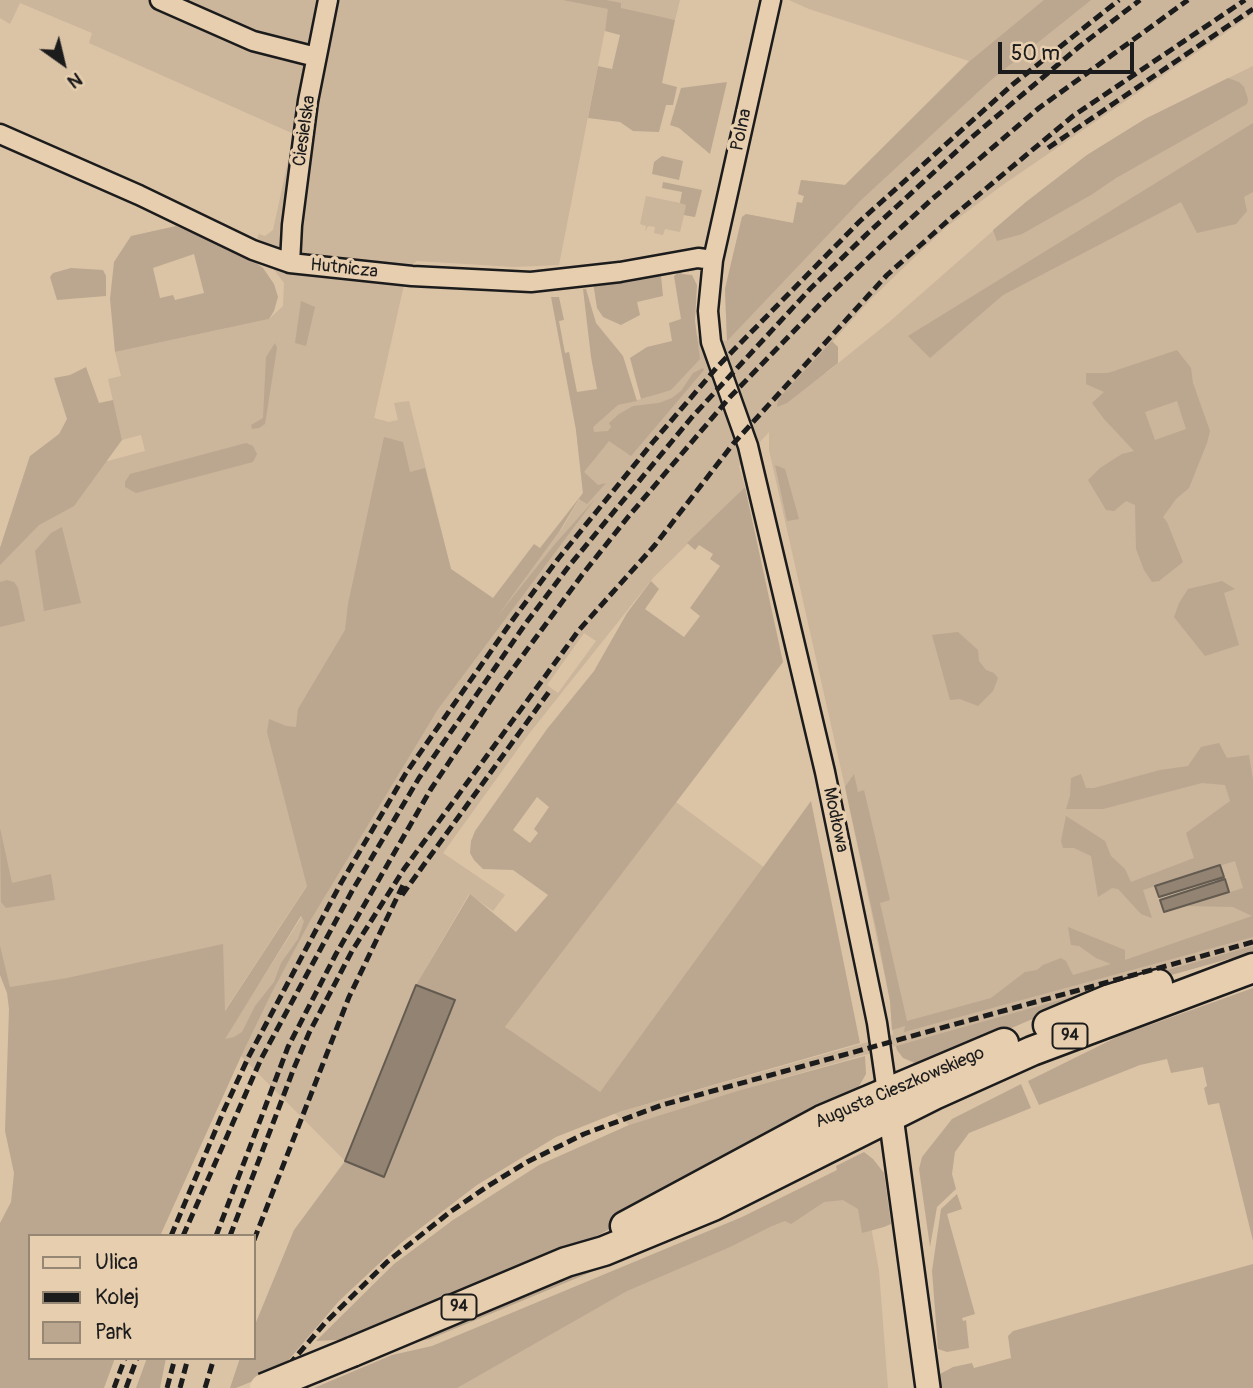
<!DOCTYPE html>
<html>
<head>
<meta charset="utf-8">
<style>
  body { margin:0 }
  #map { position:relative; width:1253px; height:1388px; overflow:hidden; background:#dbc3a6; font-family:Pangolin,sans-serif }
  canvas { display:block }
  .legend { position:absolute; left:28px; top:1234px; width:228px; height:126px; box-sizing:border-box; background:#e7ceaf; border:2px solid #968774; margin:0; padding:9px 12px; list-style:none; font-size:21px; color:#1c1c1c }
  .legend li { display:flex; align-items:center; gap:14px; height:35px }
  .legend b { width:35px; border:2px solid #968774 }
  .north { position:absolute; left:28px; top:28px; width:70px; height:70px; -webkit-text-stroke:5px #e7ceaf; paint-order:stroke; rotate:146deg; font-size:19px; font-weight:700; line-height:28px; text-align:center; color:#1c1c1c }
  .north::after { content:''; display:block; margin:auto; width:24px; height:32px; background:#1c1c1c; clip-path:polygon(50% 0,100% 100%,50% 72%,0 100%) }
  .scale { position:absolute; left:998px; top:42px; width:136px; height:32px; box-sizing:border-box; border:4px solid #1c1c1c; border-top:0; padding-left:9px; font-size:21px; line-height:24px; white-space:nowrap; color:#1c1c1c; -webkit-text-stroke:5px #e7ceaf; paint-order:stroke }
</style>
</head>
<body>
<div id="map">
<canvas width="1253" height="1388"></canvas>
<ul class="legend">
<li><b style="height:9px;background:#e7ceaf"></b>Ulica</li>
<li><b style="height:9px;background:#1c1c1c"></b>Kolej</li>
<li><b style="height:19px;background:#bba78f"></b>Park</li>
</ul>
<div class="north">N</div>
<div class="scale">50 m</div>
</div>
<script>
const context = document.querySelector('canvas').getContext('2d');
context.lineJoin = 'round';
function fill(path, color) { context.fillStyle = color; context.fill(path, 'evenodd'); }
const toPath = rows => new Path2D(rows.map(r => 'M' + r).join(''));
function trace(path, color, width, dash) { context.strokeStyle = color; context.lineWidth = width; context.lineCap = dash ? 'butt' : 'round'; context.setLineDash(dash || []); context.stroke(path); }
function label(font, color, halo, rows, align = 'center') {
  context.font = font + ' Pangolin,sans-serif'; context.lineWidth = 7; context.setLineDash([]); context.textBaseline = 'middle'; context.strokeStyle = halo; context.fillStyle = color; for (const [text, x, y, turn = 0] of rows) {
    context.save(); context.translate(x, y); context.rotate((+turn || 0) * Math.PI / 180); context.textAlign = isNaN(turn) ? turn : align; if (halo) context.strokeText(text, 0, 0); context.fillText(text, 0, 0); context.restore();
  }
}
fill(toPath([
  [0,0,562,0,609,9,559,265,514,267,417,261,408,267,374,418,389,422,398,420,394,403,409,401,451,569,470,582,340,835,208,1036,28,1067,0,945,0,548,30,456,108,461,145,451,141,435,122,440,108,379,121,376,115,352,269,319,283,306,284,283,272,267,249,259,259,234,265,236,273,230,294,134,89,43,92,33,20,3,10,24,0,18],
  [569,0,680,0,675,20],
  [789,0,1253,0,1253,14,1004,184,945,228,871,299,814,362,826,373,888,323,1026,202,1087,155,1145,119,1253,66,1253,952,897,1050,896,1046,737,1091,629,1125,505,1027,676,802,765,868,600,1092,619,1112,893,1035,890,1001,845,787,769,450,769,432,739,466,745,487,653,578,528,735,443,853,505,895,493,911,469,894,416,985,345,1161,224,1039,343,852,427,709,563,527,583,493,576,430,618,405,649,397,693,335,727,341,725,289,742,217,746,214,793,223,797,202,802,203,804,196,798,194,801,180,845,185,969,61,809,9],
  [584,633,596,641,558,693,547,685],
  [683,190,695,217,684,215,680,232,665,229,663,235,654,233,655,227,648,226,645,232,646,226,640,224,646,196,680,203],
  [865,1193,879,1271,888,1388,427,1388,636,1279,785,1216,809,1204]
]), '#cbb59b');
fill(toPath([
  [562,0,606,0,621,3,621,8,675,20,662,83,677,87,673,105,666,105,659,132,633,131,620,122,588,118,598,66,612,69,620,35,605,31,608,9],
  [1044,0,1091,0,991,80,860,201,727,341,725,289,742,217,746,214,793,223,797,202,802,203,804,196,798,194,801,180,845,185,970,61],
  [1228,78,1239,82,1244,87,1248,99,1247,104,1116,178,1091,195,1022,234,997,241,993,230,1026,202,1087,155,1145,119],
  [727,82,710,154,679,128,670,125,681,88],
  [1253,123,1253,192,1244,197,1247,211,1236,224,1197,233,1181,202,1003,295,930,358,908,336],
  [662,156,683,161,679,180,652,174,654,162],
  [663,182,702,190,695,217,684,215,686,205,680,203,682,192,662,188],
  [176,226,249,258,263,268,274,284,278,297,274,311,269,319,115,352,110,299,114,262,131,236],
  [194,254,204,293,175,300,173,295,160,298,153,268],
  [71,268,103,270,106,276,106,296,57,300,50,277,53,273],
  [680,271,682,274,692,275,697,285,695,321,700,359,671,390,641,399,630,358,647,347,672,341,669,323,681,319,674,276],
  [661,276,663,296,637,302,640,315,621,325,603,317,597,308,593,282,625,283],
  [583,289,586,289,596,323,623,356,637,401,618,405,593,427,594,432,608,431,611,427,609,423,619,414,633,406,659,403,672,398,681,391,693,373,703,368,704,370,631,456,609,441,584,472,598,485,606,483,587,504,579,499,559,532,496,618,555,544,595,499,438,709,310,921,271,994,243,1052,160,1236,30,1236,30,1358,115,1358,104,1388,0,1388,0,1223,11,1202,14,1173,5,1131,9,1009,7,993,0,975,0,945,10,987,67,978,223,944,225,1011,307,886,267,732,269,719,286,726,296,727,298,709,345,630,348,604,384,437,403,442,410,472,425,468,451,569,493,598,534,544,540,548,583,493,576,430,551,297,559,297,564,320,559,321,565,353,569,352,577,392,597,389,591,357],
  [301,916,304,921,298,939,281,963,274,982,255,1006,242,1032,234,1037,225,1039],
  [301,301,315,307,306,346,295,343],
  [832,341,838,347,838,363,787,403,777,407,778,399],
  [275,343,277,348,265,424,259,428,252,429,251,425,263,418,266,357],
  [1177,350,1191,368,1193,383,1210,431,1207,443,1189,488,1176,499,1163,517,1167,522,1183,562,1159,581,1152,582,1144,570,1136,549,1135,505,1126,501,1114,511,1106,510,1088,480,1100,468,1122,454,1134,451,1104,419,1092,403,1104,392,1086,384,1086,373,1108,373],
  [1177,401,1186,429,1155,440,1145,412],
  [86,367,99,403,113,400,122,440,74,506,39,525,0,565,0,548,30,456,59,434,67,419,54,378,70,375],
  [246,443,253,446,257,454,253,462,136,493,125,487,125,482,130,474],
  [775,465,785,469,799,519,787,521],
  [745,487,783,662,505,1027,600,1092,811,801,860,1043,619,1112,556,1137,477,1185,401,1243,339,1301,280,1370,236,1388,230,1388,240,1358,254,1358,254,1327,294,1230,345,1161,384,1176,455,1001,416,985,470,894,516,932,548,895,513,870,483,869,474,860,470,853,471,841,475,831,547,729,594,671,627,613,651,581,659,589,645,609,684,637,700,616,690,608,720,566,710,559,713,554,699,545,695,550,687,543],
  [537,797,549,807,534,829,538,833,530,843,513,830],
  [62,527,81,603,44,611,35,551,51,533],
  [7,580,14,582,18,588,25,621,0,627,0,582],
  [1222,581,1235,589,1224,593,1239,645,1205,656,1174,617,1179,603,1188,589],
  [958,632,978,650,979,661,986,670,994,673,998,678,993,691,978,706,960,699,950,700,932,635],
  [1219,743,1227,758,1249,755,1253,780,1253,937,904,1032,905,1026,892,1030,890,1001,877,933,845,787,854,774,858,792,864,790,890,900,880,903,907,1021,991,998,1025,972,1037,970,1043,965,1061,958,1066,961,1073,975,1111,964,1096,958,1079,946,1071,945,1068,927,1125,950,1125,960,1252,916,1233,907,1187,906,1243,888,1235,861,1143,890,1152,918,1141,914,1118,889,1112,888,1098,897,1091,856,1074,848,1063,848,1061,841,1066,816,1105,841,1111,856,1125,869,1131,882,1194,858,1186,833,1230,801,1225,785,1202,783,1103,809,1066,809,1070,796,1071,778,1081,774,1086,788,1094,788,1160,770,1188,766,1201,747],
  [0,828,12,883,51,874,55,900,6,908,1,902],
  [1253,946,1253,952,1143,983,1044,1014,926,1065,924,1060,915,1063,903,1058,897,1050,896,1046],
  [1253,988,1253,1241,1219,1103,1208,1105,1204,1088,1207,1086,1203,1067,1171,1073,1167,1059,1140,1065,1039,1105,1028,1081,1119,1036],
  [865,1056,866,1074,858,1088,642,1212,589,1240,356,1339,316,1341,394,1264,453,1220,539,1165,629,1125,737,1091],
  [1021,1084,1031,1108,969,1133,955,1152,952,1174,956,1189,937,1207,930,1247,919,1169,922,1157,952,1119],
  [864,1152,873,1159,884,1173,891,1224,884,1227,862,1233,858,1209,843,1200,824,1202,791,1224,785,1221,772,1226,730,1247,627,1291,457,1388,314,1388,392,1355,432,1346,742,1217,837,1170,836,1166],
  [775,1184,778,1190,736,1212,430,1339,394,1346],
  [957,1194,962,1209,947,1214,975,1314,962,1318,963,1321,966,1320,969,1348,947,1352,938,1349,932,1271,941,1209],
  [1253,1264,1253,1388,941,1388,940,1374,953,1367,972,1363,974,1368,1011,1358,1008,1336,1013,1331],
  [147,1358,166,1358,160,1388,136,1388]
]), '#bba78f');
const water = toPath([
  [1220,865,1224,877,1159,897,1155,886,1220,865],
  [1225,879,1229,892,1164,912,1160,900,1225,879],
  [416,985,455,1000,384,1177,345,1161,416,985]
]);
fill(water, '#928372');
trace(water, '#635a50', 2);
const minor = toPath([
  [160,0,253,41,316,57],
  [771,0,713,260,708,311,711,342,748,446,825,772,877,1023,887,1092],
  [0,134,139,195,253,250,290,263,412,276,531,282,620,272,698,258,713,260],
  [290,263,292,225,308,101,328,0]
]);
const tertiary = toPath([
  [889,1102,928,1388]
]);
const primary = toPath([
  [1048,1025,1110,999,1158,984],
  [625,1226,822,1120,1004,1043],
  [352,1352,566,1262,604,1251,713,1206,934,1095,1032,1051,1253,968]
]);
trace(minor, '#1c1c1c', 23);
trace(tertiary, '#1c1c1c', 28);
trace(primary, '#1c1c1c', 33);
trace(minor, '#e7ceaf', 18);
trace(tertiary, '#e7ceaf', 23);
trace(primary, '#e7ceaf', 28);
trace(toPath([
  [1048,148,1253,9],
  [402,895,551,689],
  [171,1236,224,1110,249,1056,341,883,406,773,514,618,558,559,653,442,718,366,860,221,1012,85,1119,0],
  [183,1236,261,1059,352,891,419,778,526,623,569,566,692,417,811,288,869,232,971,138,1080,46,1140,0],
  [216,1236,288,1047,336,954,431,789,501,685,582,575,628,517,730,397,825,299,882,245,931,200,1039,108,1188,0],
  [230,1236,294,1068,309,1033,352,951,404,869,579,630,655,545,733,444,887,275,952,217,1073,116,1245,0],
  [254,1240,349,997,403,885],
  [114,1388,125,1358],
  [126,1388,137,1358],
  [167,1388,175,1358],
  [180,1388,188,1358],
  [205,1388,214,1358],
  [269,1388,325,1323,387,1262,450,1212,488,1186,527,1162,584,1134,662,1105,1253,942]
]), '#1c1c1c', 5, [10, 5]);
const primaryBridge = toPath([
  [264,1388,352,1352]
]);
trace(primaryBridge, '#1c1c1c', 33, []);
trace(primaryBridge, '#e7ceaf', 28);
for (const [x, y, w] of [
  [1070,1036,35],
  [459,1307,35]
]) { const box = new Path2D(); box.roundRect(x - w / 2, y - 12.5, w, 25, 5); context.fillStyle = '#e7ceaf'; context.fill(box); trace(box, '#1c1c1c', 2); }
label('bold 16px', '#1c1c1c', null, [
  ["94",1070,1036],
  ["94",459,1307]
]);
label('18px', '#1c1c1c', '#e7ceaf', [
  ["Polna",742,130,-78],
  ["Ciesielska",305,131,-82],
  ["Hutnicza",344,269,6],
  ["Modłowa",835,820,78],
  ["Augusta Cieszkowskiego",900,1088,-23]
]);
</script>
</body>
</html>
